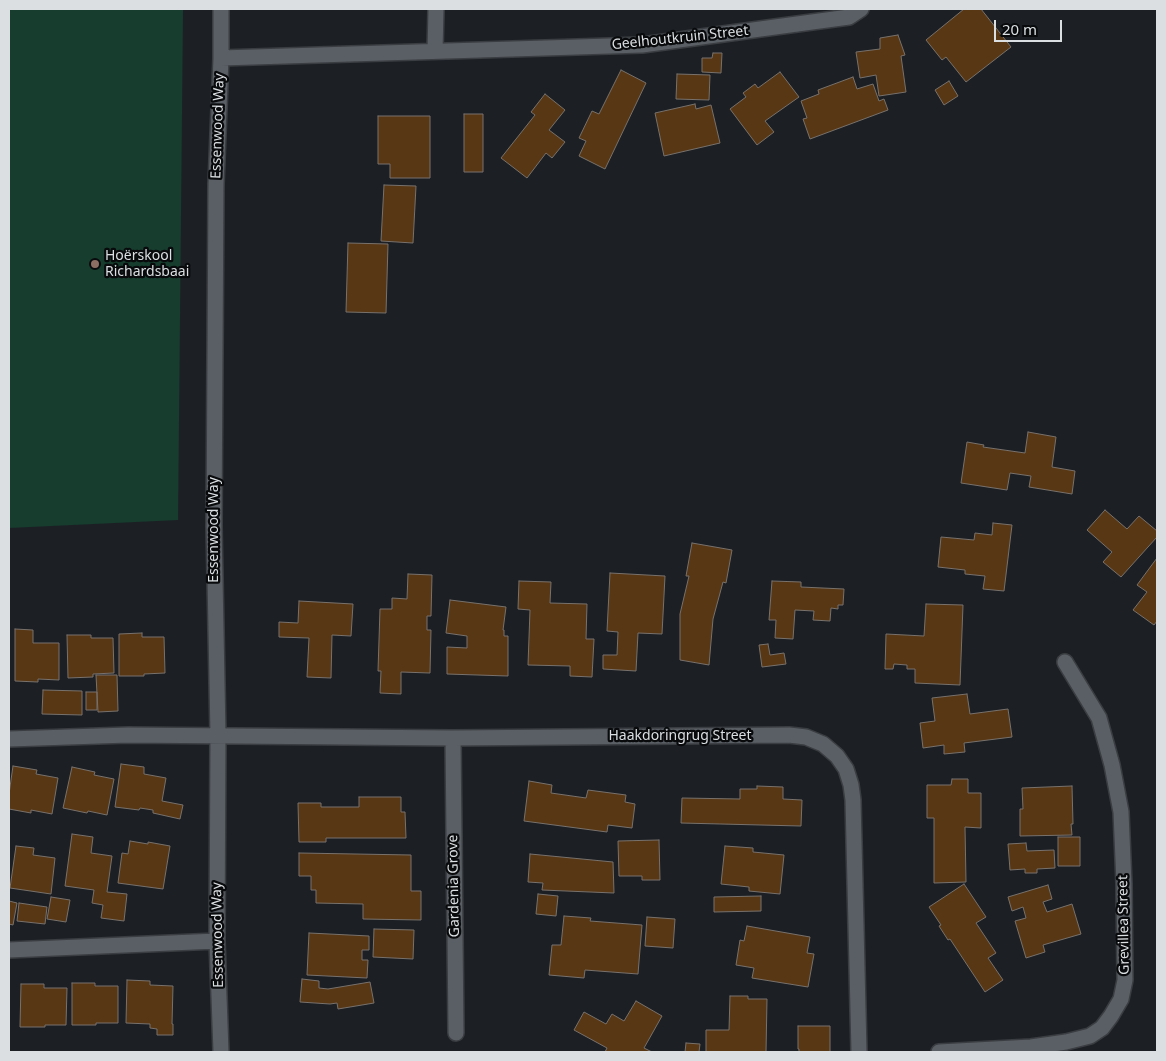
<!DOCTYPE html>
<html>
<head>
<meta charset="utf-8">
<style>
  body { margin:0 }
  #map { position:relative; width:1166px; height:1061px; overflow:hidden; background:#1c2025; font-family:"Noto Sans",sans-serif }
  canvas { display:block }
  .frame { position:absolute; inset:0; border:10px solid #dcdfe2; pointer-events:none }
  .scale { position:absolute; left:994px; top:20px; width:68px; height:22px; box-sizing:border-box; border:2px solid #dcdfe2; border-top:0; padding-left:6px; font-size:15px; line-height:18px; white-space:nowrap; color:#dcdfe2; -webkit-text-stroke:4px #080a0c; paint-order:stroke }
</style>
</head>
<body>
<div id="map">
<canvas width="1166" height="1061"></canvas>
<div class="frame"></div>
<div class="scale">20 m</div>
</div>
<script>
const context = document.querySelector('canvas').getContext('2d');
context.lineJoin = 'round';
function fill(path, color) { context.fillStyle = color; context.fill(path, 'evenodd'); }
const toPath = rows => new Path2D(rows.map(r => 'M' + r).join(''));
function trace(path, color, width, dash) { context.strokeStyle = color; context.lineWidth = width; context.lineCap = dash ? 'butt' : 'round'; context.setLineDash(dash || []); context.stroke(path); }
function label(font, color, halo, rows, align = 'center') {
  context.font = font + ' "Noto Sans",sans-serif'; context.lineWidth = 4.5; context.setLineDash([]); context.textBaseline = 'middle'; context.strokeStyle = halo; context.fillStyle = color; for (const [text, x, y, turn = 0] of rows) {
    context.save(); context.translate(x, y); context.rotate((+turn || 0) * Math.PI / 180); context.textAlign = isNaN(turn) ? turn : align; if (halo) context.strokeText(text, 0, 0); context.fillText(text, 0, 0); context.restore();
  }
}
fill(toPath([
  [9,9,183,9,178,520,9,528]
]), '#163d2e');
const building = toPath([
  [964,9,981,9,1011,47,966,82,946,57,942,60,926,40,964,9],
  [898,35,905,55,901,56,906,92,879,96,876,75,860,78,856,52,880,49,880,38,898,35],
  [713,53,722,53,721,73,702,72,702,58,712,58,713,53],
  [621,70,646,83,605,169,579,156,586,141,579,138,592,111,599,114,621,70],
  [780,72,799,97,765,121,774,132,757,145,730,109,746,97,743,93,755,84,758,88,780,72],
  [677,74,710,75,709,100,676,99,677,74],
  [853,77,857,89,873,84,879,101,884,99,888,110,810,139,803,119,807,118,801,101,819,94,818,90,853,77],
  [949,81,958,96,944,105,935,90,949,81],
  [545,94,565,110,549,130,565,142,552,158,546,153,527,178,501,158,535,115,531,112,545,94],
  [695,104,696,109,711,105,720,143,664,156,655,113,695,104],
  [464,114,483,114,483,172,464,172,464,114],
  [378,116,430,116,430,178,390,178,390,164,378,164,378,116],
  [384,185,416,186,413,243,381,241,384,185],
  [348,243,388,244,386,313,346,312,348,243],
  [1028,432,1056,437,1052,467,1075,471,1072,494,1029,487,1031,476,1010,473,1007,490,961,483,967,442,984,445,983,447,1025,453,1028,432],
  [1105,510,1127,529,1139,516,1157,531,1157,537,1121,577,1103,562,1112,552,1087,530,1105,510],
  [993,523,1012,525,1004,591,983,589,985,576,965,574,965,570,938,567,941,537,974,540,975,533,992,535,993,523],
  [692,543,732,550,726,583,723,582,713,619,709,665,680,660,680,614,689,576,686,576,692,543],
  [1157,558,1157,621,1154,625,1133,610,1147,592,1137,585,1157,558],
  [610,573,665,576,662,634,638,633,636,671,603,669,603,655,617,655,618,632,607,631,610,573],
  [408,574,432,575,431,616,427,616,427,630,431,630,430,673,401,672,401,694,380,693,381,671,378,671,380,609,392,609,392,598,407,599,408,574],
  [519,581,551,582,550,603,587,604,586,639,594,639,592,677,570,676,570,666,528,665,530,610,518,609,519,581],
  [772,581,801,582,801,587,844,589,843,605,838,605,838,609,831,608,830,621,813,620,814,611,795,610,793,639,775,638,776,620,769,620,772,581],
  [450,600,506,607,503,630,504,630,504,636,508,636,508,676,447,674,447,647,467,648,467,636,446,633,450,600],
  [299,601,353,604,351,636,332,635,331,678,307,677,309,638,279,637,279,622,298,623,299,601],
  [926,604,963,605,960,685,915,683,915,669,907,669,907,665,894,664,893,669,885,669,886,634,924,636,926,604],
  [15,629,33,630,33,643,59,643,59,680,38,679,38,682,15,681,15,629],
  [142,633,142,637,164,637,165,673,144,674,144,676,119,676,119,634,142,633],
  [67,635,91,635,91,638,113,638,114,673,93,674,93,677,68,678,67,635],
  [768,644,770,655,784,653,786,664,762,667,759,645,768,644],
  [96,675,117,675,118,711,98,712,96,675],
  [43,690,82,691,82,715,42,714,43,690],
  [86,692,97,692,97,710,86,710,86,692],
  [967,694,970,714,1008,709,1012,737,964,743,965,752,944,754,944,745,923,748,920,723,935,721,932,698,967,694],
  [121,764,144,767,144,774,166,778,162,801,183,805,180,819,153,813,153,810,140,808,139,810,115,807,121,764],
  [13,766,37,770,36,774,58,778,52,814,31,810,31,813,9,809,9,794,13,766],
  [72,767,95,772,94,775,114,779,107,815,88,811,87,813,63,808,72,767],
  [952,779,968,779,968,793,981,793,981,828,965,827,966,882,934,883,934,818,927,818,927,785,951,785,952,779],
  [529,781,552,785,551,793,586,798,588,790,626,795,625,802,635,804,632,828,608,825,607,832,524,821,529,781],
  [757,786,783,787,783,799,802,800,801,826,681,823,682,798,740,799,740,789,757,789,757,786],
  [1072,786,1073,824,1071,824,1072,835,1020,836,1020,809,1023,809,1022,788,1072,786],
  [359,797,401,797,401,812,405,812,406,838,326,838,326,842,299,842,298,803,321,803,321,807,359,807,359,797],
  [72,834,93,837,91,853,112,856,107,892,127,894,124,921,101,918,103,905,92,903,94,890,65,886,72,834],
  [1058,837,1080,837,1080,866,1058,866,1058,837],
  [659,840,660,880,642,880,642,876,619,876,618,841,659,840],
  [130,841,148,844,148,842,170,846,163,889,118,883,122,853,128,854,130,841],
  [1026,843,1027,851,1054,850,1055,868,1037,869,1037,873,1025,873,1025,869,1010,870,1008,844,1026,843],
  [16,846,34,848,33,855,55,858,51,894,10,888,16,846],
  [725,846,753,848,753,852,784,855,780,894,749,891,749,887,721,884,725,846],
  [299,853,411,855,411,891,421,891,421,920,363,919,363,904,316,903,316,890,311,890,311,876,299,876,299,853],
  [530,854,613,862,614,893,542,890,543,883,528,882,530,854],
  [964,884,986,917,976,923,996,953,988,958,1003,980,985,992,950,939,948,940,939,926,941,925,929,907,964,884],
  [1048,885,1052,899,1043,902,1047,912,1072,904,1081,934,1043,945,1045,952,1026,958,1015,921,1026,918,1023,907,1012,911,1008,897,1048,885],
  [538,894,558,896,556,916,536,914,538,894],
  [761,896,761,911,714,912,714,897,761,896],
  [51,897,70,900,66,922,47,919,51,897],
  [9,901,17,903,13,925,9,924,9,901],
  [19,903,47,907,45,924,17,921,19,903],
  [564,916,591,918,590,921,642,925,638,974,585,970,584,978,549,975,552,945,561,945,564,916],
  [647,917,675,919,673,948,645,946,647,917],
  [747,926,810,937,807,953,814,954,808,987,752,978,754,968,736,965,740,940,744,941,747,926],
  [374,929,414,930,413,959,373,957,374,929],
  [309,933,369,936,369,950,362,950,362,960,368,960,367,978,307,975,309,933],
  [302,979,319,981,319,988,328,989,370,982,374,1003,338,1009,337,1003,330,1004,300,1002,302,979],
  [127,980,150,981,150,985,173,986,172,1024,173,1024,173,1035,157,1035,157,1029,150,1028,150,1024,126,1023,127,980],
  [72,983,95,983,95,986,118,986,118,1023,96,1023,96,1025,72,1025,72,983],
  [21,984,44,984,44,988,67,988,66,1025,45,1025,45,1027,20,1027,21,984],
  [730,996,748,996,748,999,767,999,766,1052,706,1052,706,1030,729,1030,730,996],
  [636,1001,662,1016,644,1048,652,1052,605,1052,607,1048,574,1030,584,1012,606,1024,612,1014,624,1021,636,1001],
  [798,1026,830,1026,830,1052,799,1052,799,1049,798,1049,798,1026],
  [686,1043,700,1044,699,1052,685,1052,686,1043]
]);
fill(building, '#583714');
trace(building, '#78716c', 1);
const minor = toPath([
  [221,9,221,58,216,184,214,526,218,735,217,941,221,1052],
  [435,51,436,9],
  [221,58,642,45,849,17,861,9],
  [453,738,456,1033],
  [9,739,128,735,453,738,789,735,806,737,823,744,837,756,846,769,851,785,853,800,859,1052],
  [9,950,217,941],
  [939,1052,1031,1047,1066,1042,1090,1036,1102,1028,1111,1016,1121,999,1125,980,1124,884,1121,812,1112,765,1099,718,1065,662]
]);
trace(minor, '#3a3d41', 18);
trace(minor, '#5a5f65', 15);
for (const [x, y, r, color] of [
  [95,264,5,"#8d6e63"]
]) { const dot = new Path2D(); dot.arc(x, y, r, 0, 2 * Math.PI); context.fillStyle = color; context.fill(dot); trace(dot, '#080a0c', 2); }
label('14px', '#dcdfe2', '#080a0c', [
  ["Geelhoutkruin Street",680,38,-6],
  ["Essenwood Way",218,126,-88],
  ["Essenwood Way",214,530,-90],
  ["Haakdoringrug Street",680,736],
  ["Gardenia Grove",454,886,-91],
  ["Grevillea Street",1124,925,-91],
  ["Essenwood Way",218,935,-91]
]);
label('14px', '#dcdfe2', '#080a0c', [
  ["Hoërskool",105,256],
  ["Richardsbaai",105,272]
], 'left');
</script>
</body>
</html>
